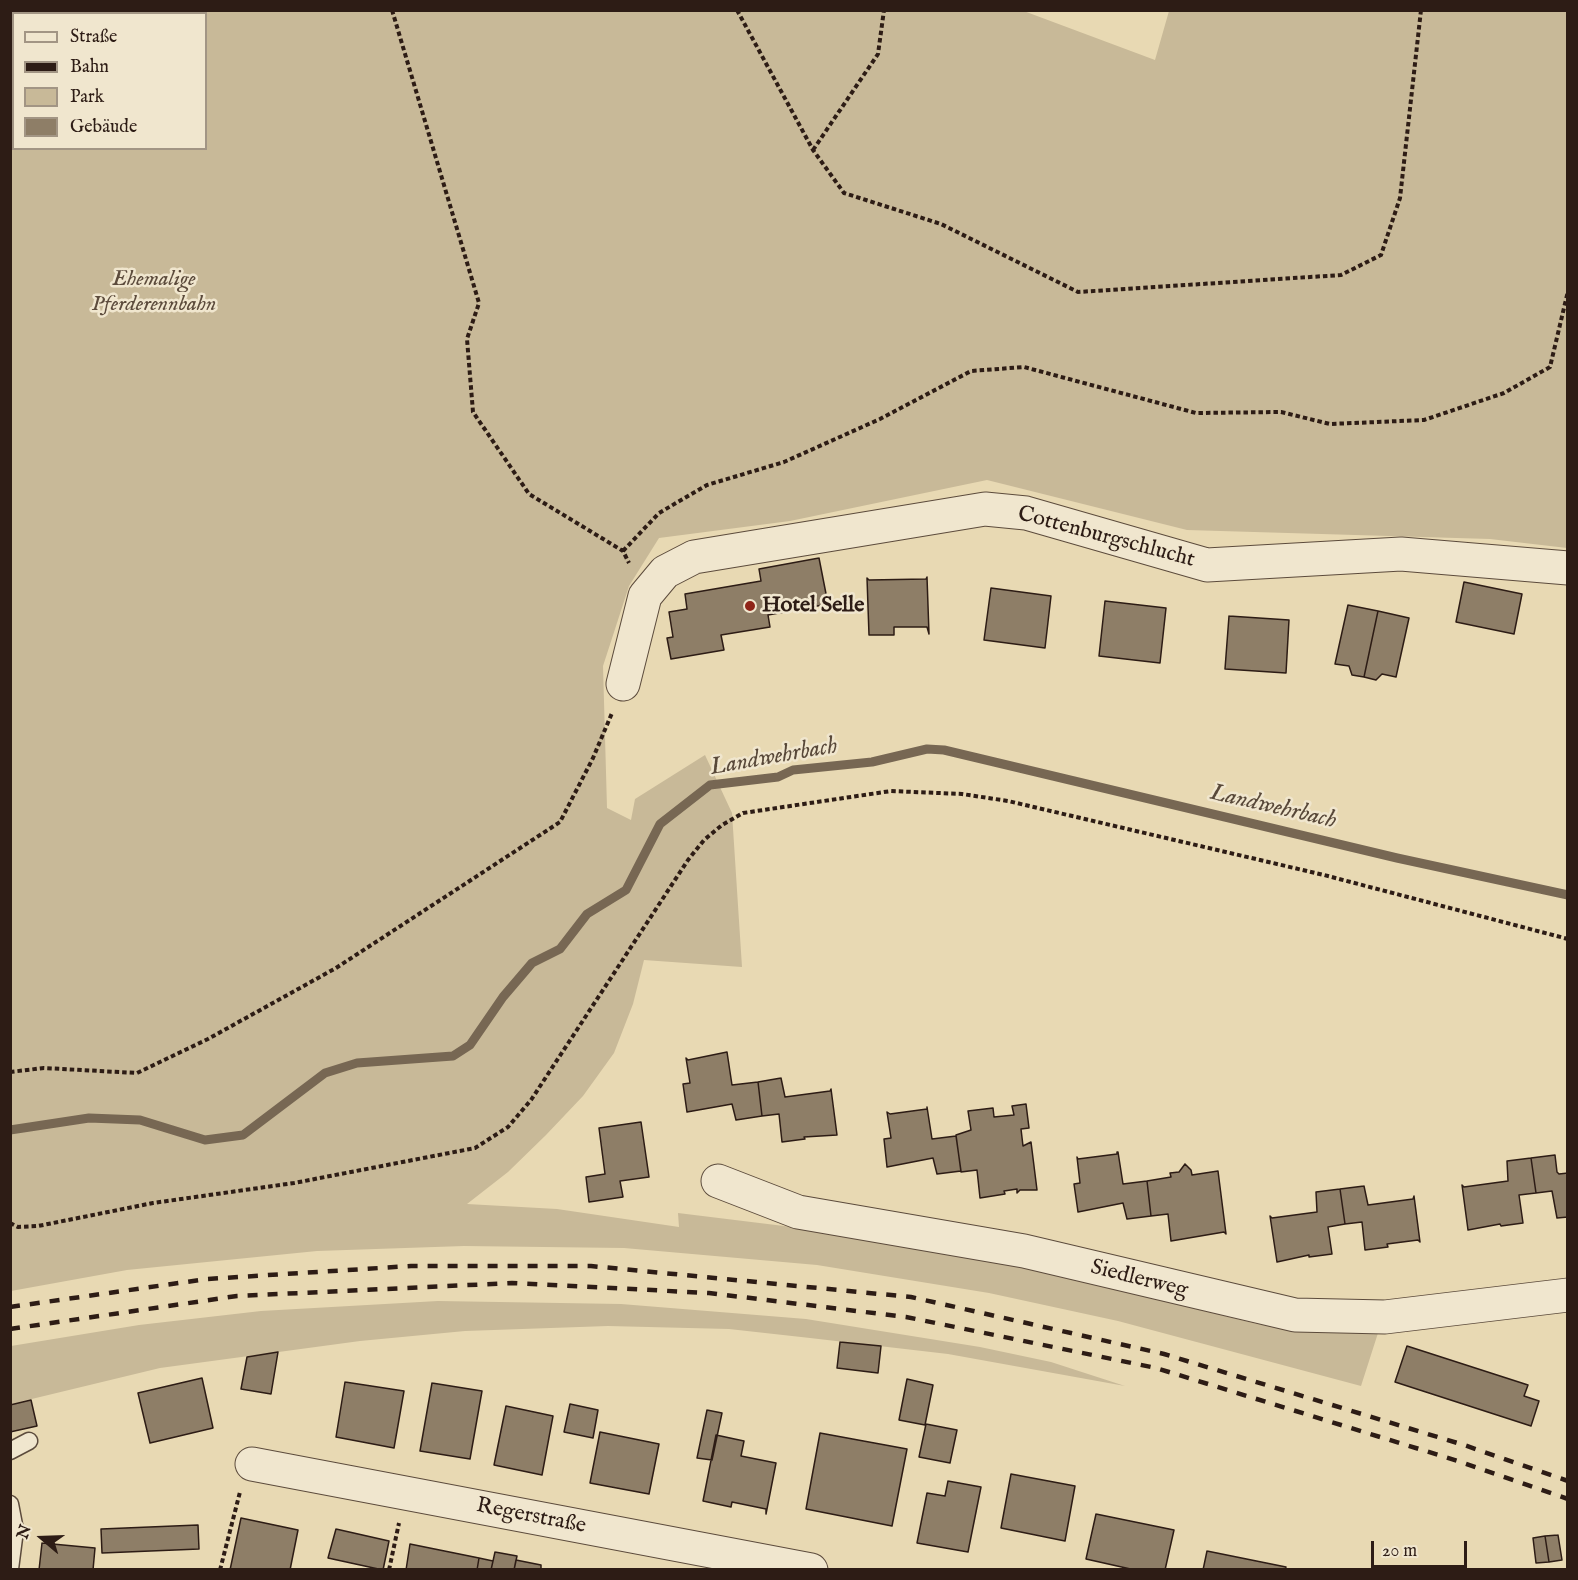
<!DOCTYPE html>
<html>
<head>
<meta charset="utf-8">
<style>
  body { margin:0 }
  #map { position:relative; width:1578px; height:1580px; overflow:hidden; background:#e8d9b3; font-family:"IM FELL English",serif }
  canvas { display:block }
  .frame { position:absolute; inset:0; border:12px solid #2d1c15; pointer-events:none }
  .legend { position:absolute; left:12px; top:12px; width:195px; height:138px; box-sizing:border-box; background:#f0e6ce; border:2px solid #a29584; margin:0; padding:8px 10px; list-style:none; font-size:18px; color:#2d1c15 }
  .legend li { display:flex; align-items:center; gap:12px; height:30px }
  .legend b { width:30px; border:2px solid #a29584 }
  .north { position:absolute; left:12px; top:1508px; width:60px; height:60px; -webkit-text-stroke:4px #f0e6ce; paint-order:stroke; rotate:289deg; font-size:16px; font-weight:700; line-height:24px; text-align:center; color:#2d1c15 }
  .north::after { content:''; display:block; margin:auto; width:21px; height:27px; background:#2d1c15; clip-path:polygon(50% 0,100% 100%,50% 72%,0 100%) }
  .scale { position:absolute; left:1371px; top:1541px; width:96px; height:27px; box-sizing:border-box; border:3px solid #2d1c15; border-top:0; padding-left:8px; font-size:18px; line-height:21px; white-space:nowrap; color:#2d1c15; -webkit-text-stroke:4px #f0e6ce; paint-order:stroke }
</style>
</head>
<body>
<div id="map">
<canvas width="1578" height="1580"></canvas>
<div class="frame"></div>
<ul class="legend">
<li><b style="height:8px;background:#f0e6ce"></b>Straße</li>
<li><b style="height:8px;background:#2d1c15"></b>Bahn</li>
<li><b style="height:16px;background:#c8b998"></b>Park</li>
<li><b style="height:16px;background:#8e7e67"></b>Gebäude</li>
</ul>
<div class="north">N</div>
<div class="scale">20 m</div>
</div>
<script>
const context = document.querySelector('canvas').getContext('2d');
context.lineJoin = 'round';
function fill(path, color) { context.fillStyle = color; context.fill(path, 'evenodd'); }
const toPath = rows => new Path2D(rows.map(r => 'M' + r).join(''));
function trace(path, color, width, dash) { context.strokeStyle = color; context.lineWidth = width; context.lineCap = dash ? 'butt' : 'round'; context.setLineDash(dash || []); context.stroke(path); }
function label(font, color, halo, rows, align = 'center') {
  context.font = font + ' "IM FELL English",serif'; context.lineWidth = 5; context.setLineDash([]); context.textBaseline = 'middle'; context.strokeStyle = halo; context.fillStyle = color; for (const [text, x, y, turn = 0] of rows) {
    context.save(); context.translate(x, y); context.rotate((+turn || 0) * Math.PI / 180); context.textAlign = isNaN(turn) ? turn : align; if (halo) context.strokeText(text, 0, 0); context.fillText(text, 0, 0); context.restore();
  }
}
fill(toPath([
  [1021,10,1155,60,1169,11,1567,11,1567,548,1490,539,1187,530,987,480,790,521,659,538,629,586,603,666,607,808,631,820,635,799,705,755,732,813,742,967,644,960,633,1004,614,1053,583,1096,546,1135,508,1172,467,1204,557,1209,679,1227,678,1213,849,1234,940,1249,1081,1280,1257,1324,1319,1332,1378,1333,1361,1386,1118,1321,989,1293,817,1265,624,1248,464,1246,317,1251,127,1270,11,1291,10,11],
  [14,14,206,14,206,148,14,148],
  [438,1301,621,1304,806,1319,980,1347,1051,1362,1125,1386,948,1354,810,1338,729,1329,608,1326,465,1331,360,1341,160,1368,11,1404,11,1346,139,1325,261,1311]
]), '#c8b998');
trace(toPath([
  [10,1130,89,1118,140,1120,205,1140,243,1135,325,1073,357,1063,453,1056,470,1045,503,997,532,963,560,949,587,914,626,890,660,824,710,785,778,777,793,770,872,762,927,749,944,750,1397,858,1568,895]
]), '#776753', 9);
const building = toPath([
  [819,558,828,604,768,615,770,627,721,635,724,650,671,659,667,638,673,637,669,612,687,609,685,594,761,581,759,569,819,558],
  [927,577,929,634,927,627,894,627,894,635,869,635,867,578,869,580,926,579,927,577],
  [1464,582,1522,594,1514,634,1456,622,1464,582],
  [991,588,1051,596,1045,648,984,640,991,588],
  [1105,601,1166,608,1160,663,1099,656,1105,601],
  [1348,605,1378,611,1364,677,1352,675,1349,666,1335,664,1348,605],
  [1378,611,1409,618,1396,677,1382,674,1376,680,1364,677,1378,611],
  [1229,616,1289,620,1286,673,1225,669,1229,616],
  [727,1052,732,1085,758,1082,762,1116,736,1120,732,1104,687,1112,683,1084,690,1083,686,1058,688,1060,727,1052],
  [781,1078,785,1097,830,1091,831,1089,837,1135,804,1137,805,1139,782,1142,779,1114,762,1116,758,1082,781,1078],
  [1026,1104,1029,1128,1021,1129,1023,1146,1031,1142,1037,1190,1020,1190,1017,1193,1017,1189,1004,1191,1005,1194,980,1198,977,1170,961,1172,956,1135,971,1130,968,1111,993,1108,994,1117,1014,1115,1012,1106,1026,1104],
  [927,1107,932,1139,956,1136,961,1171,937,1174,933,1158,887,1167,884,1139,891,1138,887,1112,890,1114,927,1109,927,1107],
  [641,1122,649,1177,620,1181,623,1197,589,1202,586,1177,605,1174,599,1128,641,1122],
  [1117,1152,1118,1152,1123,1184,1147,1181,1151,1216,1127,1219,1123,1203,1078,1212,1074,1184,1080,1183,1077,1157,1078,1159,1117,1154,1117,1152],
  [1555,1155,1557,1172,1559,1174,1568,1173,1568,1217,1557,1218,1552,1191,1536,1193,1531,1158,1555,1155],
  [1531,1158,1536,1193,1519,1195,1523,1223,1501,1226,1500,1224,1468,1230,1462,1185,1464,1187,1508,1181,1507,1161,1531,1158],
  [1185,1164,1191,1170,1192,1175,1218,1171,1226,1234,1224,1232,1171,1241,1168,1214,1151,1216,1147,1181,1171,1177,1170,1173,1179,1172,1185,1164],
  [1364,1186,1368,1205,1413,1199,1414,1196,1420,1242,1418,1240,1387,1244,1388,1247,1365,1250,1362,1222,1345,1224,1340,1189,1364,1186],
  [1340,1189,1345,1224,1328,1227,1332,1254,1309,1257,1309,1255,1277,1262,1270,1216,1272,1218,1317,1212,1316,1192,1340,1189],
  [840,1342,881,1346,878,1373,837,1368,840,1342],
  [1407,1346,1528,1385,1524,1396,1539,1401,1531,1426,1395,1382,1407,1346],
  [278,1352,271,1394,241,1389,247,1357,278,1352],
  [202,1378,213,1428,150,1443,138,1393,202,1378],
  [907,1379,933,1385,925,1425,899,1420,907,1379],
  [345,1382,404,1391,394,1448,336,1437,345,1382],
  [432,1383,482,1391,470,1459,420,1451,432,1383],
  [31,1400,37,1426,10,1432,10,1405,31,1400],
  [570,1404,598,1410,593,1438,564,1432,570,1404],
  [506,1406,553,1416,542,1475,494,1465,506,1406],
  [707,1410,722,1413,712,1460,697,1458,707,1410],
  [926,1424,957,1430,950,1463,919,1457,926,1424],
  [600,1432,659,1444,649,1494,590,1483,600,1432],
  [820,1433,907,1449,892,1526,806,1509,820,1433],
  [716,1435,744,1441,741,1456,776,1463,766,1514,766,1509,732,1502,731,1507,703,1501,716,1435],
  [1011,1474,1075,1486,1065,1541,1001,1528,1011,1474],
  [948,1481,981,1487,968,1552,917,1543,927,1493,945,1496,948,1481],
  [1096,1514,1174,1530,1165,1570,1135,1570,1086,1559,1096,1514],
  [241,1518,298,1530,290,1570,230,1570,241,1518],
  [198,1525,199,1549,102,1553,101,1529,198,1525],
  [336,1529,389,1541,383,1570,328,1558,336,1529],
  [1558,1535,1562,1560,1549,1562,1545,1536,1558,1535],
  [1545,1536,1549,1562,1536,1563,1533,1538,1545,1536],
  [42,1543,95,1548,93,1570,39,1570,42,1543],
  [410,1544,479,1558,477,1570,406,1570,410,1544],
  [1207,1551,1286,1567,1285,1570,1203,1570,1207,1551],
  [495,1552,517,1556,514,1570,491,1570,495,1552],
  [479,1558,493,1561,491,1570,477,1570,479,1558],
  [516,1560,541,1565,541,1570,514,1570,516,1560]
]);
fill(building, '#8e7e67');
trace(building, '#2d1c15', 1.5);
const service = toPath([
  [10,1451,29,1441],
  [10,1504,15,1530,10,1569]
]);
const minor = toPath([
  [623,684,645,596,665,572,694,557,985,509,1026,513,1207,565,1401,554,1568,568],
  [718,1181,798,1212,1024,1251,1295,1315,1385,1317,1568,1295],
  [252,1464,811,1570]
]);
trace(service, '#5c4b3c', 19);
trace(minor, '#5c4b3c', 35);
trace(toPath([
  [392,10,479,303,467,339,473,412,529,494,623,551,629,563],
  [737,10,813,150,844,193,941,224,1078,292,1341,275,1381,255,1400,198,1421,10],
  [80,14,85,10],
  [10,54,14,53],
  [813,150,878,54,884,10],
  [623,551,659,513,707,485,784,462,880,419,971,371,1024,367,1196,413,1281,412,1330,424,1424,420,1504,393,1550,367,1568,291],
  [10,1072,44,1068,137,1073,208,1039,336,968,560,822,593,758,612,713],
  [10,1223,18,1227,38,1226,153,1203,294,1183,475,1148,508,1127,531,1100,688,860,704,840,722,825,743,813,891,791,962,794,1008,801,1324,875,1568,939],
  [220,1570,240,1492],
  [389,1570,399,1523]
]), '#2d1c15', 4, [4.5, 3]);
trace(service, '#f0e6ce', 16);
trace(minor, '#f0e6ce', 33);
trace(toPath([
  [10,1307,207,1279,411,1266,591,1266,911,1297,1164,1354,1464,1445,1568,1481],
  [10,1329,237,1296,512,1283,709,1293,906,1317,1156,1368,1458,1461,1568,1499]
]), '#2d1c15', 4.5, [10, 10]);
for (const [x, y, r, color] of [
  [750,606,6,"#8f2418"]
]) { const dot = new Path2D(); dot.arc(x, y, r, 0, 2 * Math.PI); context.fillStyle = color; context.fill(dot); trace(dot, '#f0e6ce', 2); }
label('italic 22px', '#5c4b3c', '#f0e6ce', [
  ["Ehemalige",154,280],
  ["Pferderennbahn",154,305]
]);
label('22px', '#2d1c15', '#f0e6ce', [
  ["Cottenburgschlucht",1106,538,15],
  ["Siedlerweg",1139,1280,14],
  ["Regerstraße",531,1517,11]
]);
label('bold 22px', '#2d1c15', '#f0e6ce', [
  ["Hotel Selle",762,606]
], 'left');
label('italic 24px', '#584839', '#f0e6ce', [
  ["Landwehrbach",774,758,-10],
  ["Landwehrbach",1273,808,13]
]);
</script>
</body>
</html>
